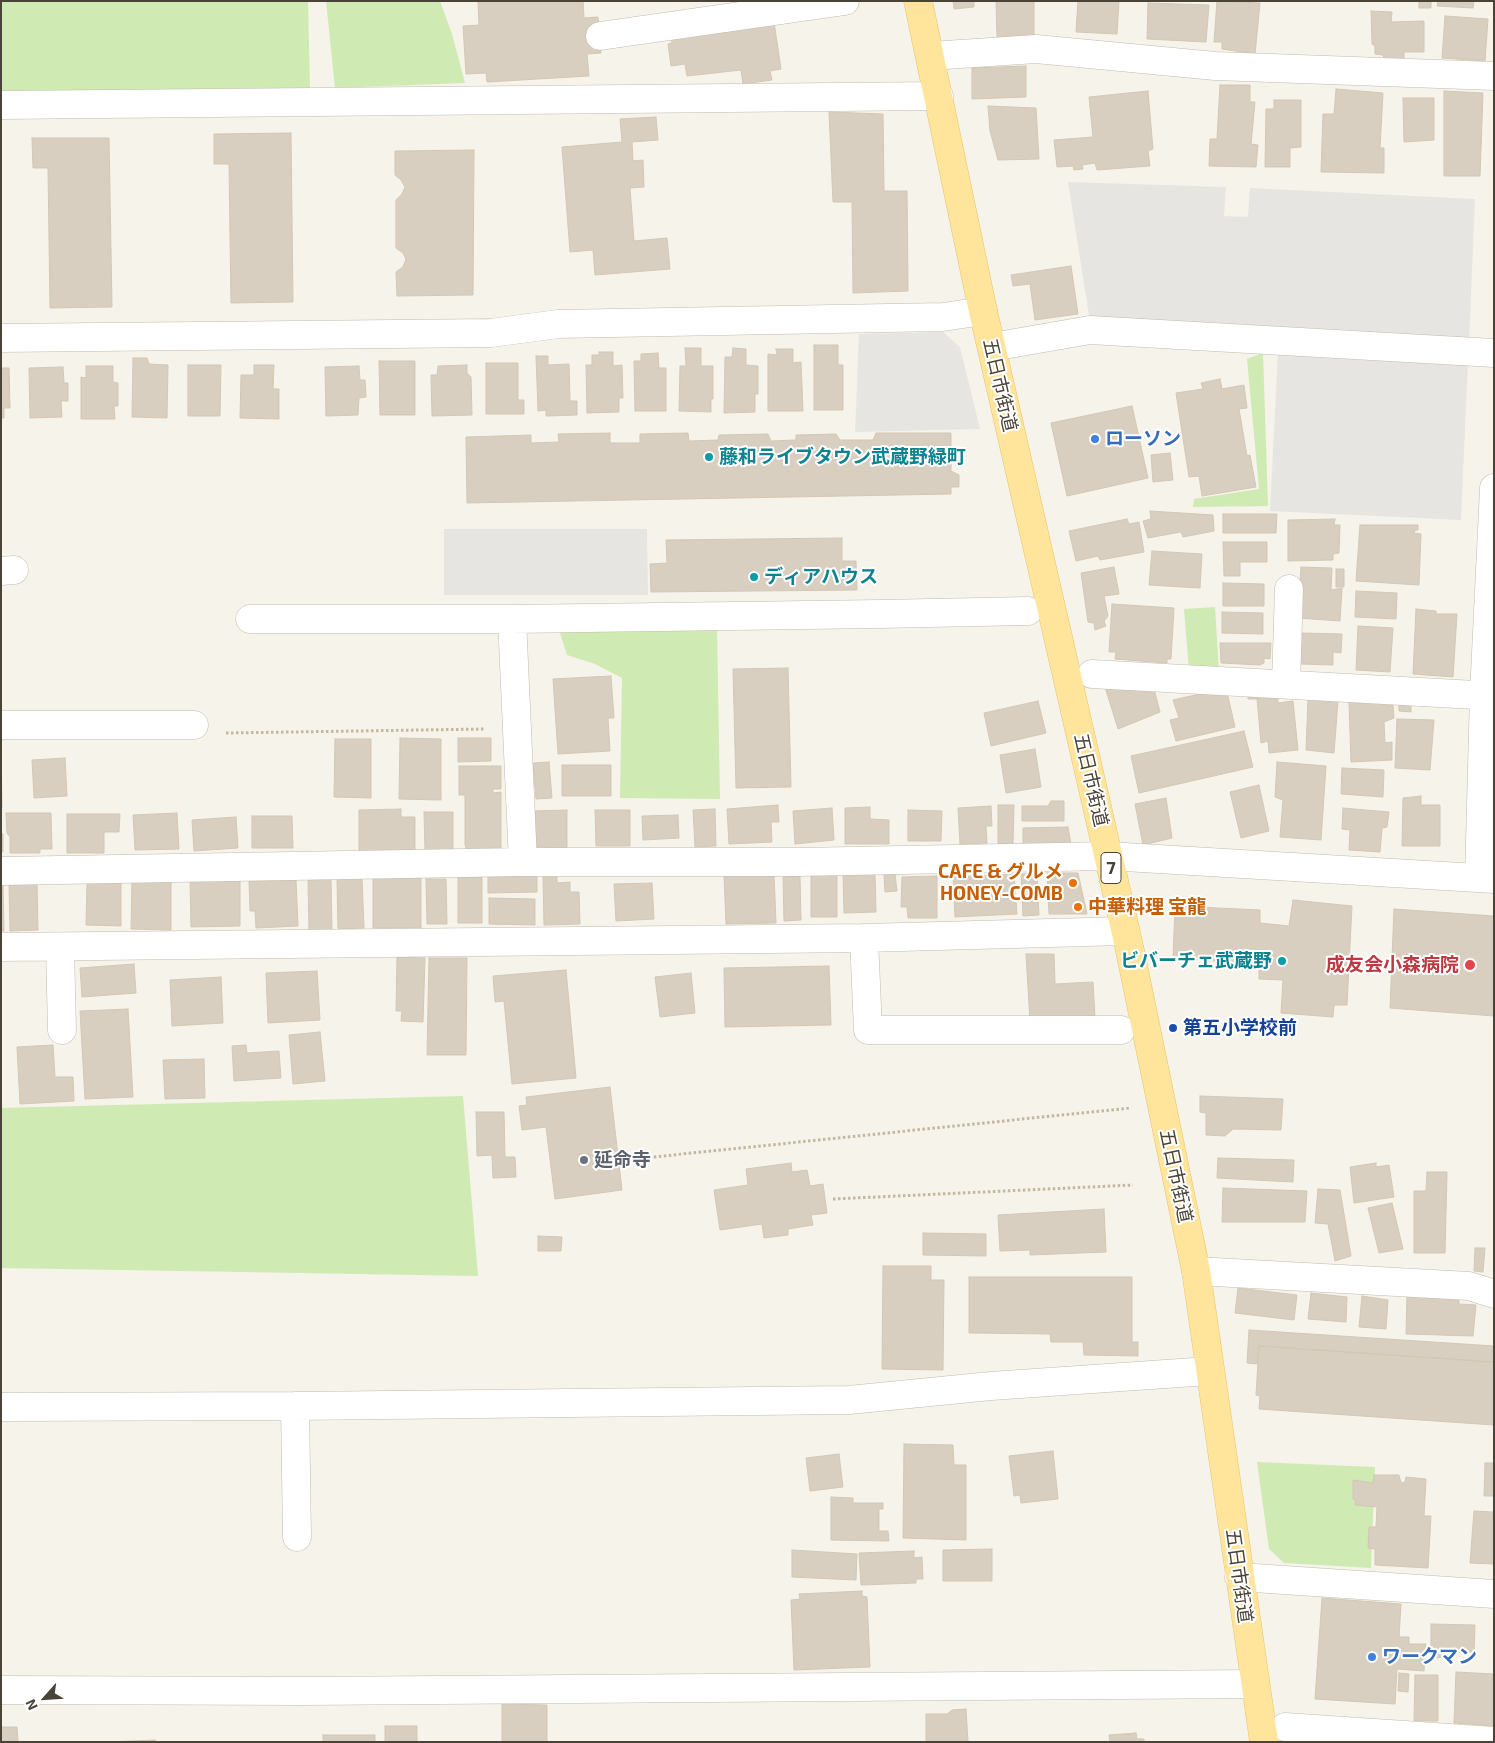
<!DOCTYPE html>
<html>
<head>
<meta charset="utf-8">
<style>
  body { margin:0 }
  #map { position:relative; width:1495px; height:1743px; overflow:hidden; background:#f6f3eb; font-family:"Exo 2",sans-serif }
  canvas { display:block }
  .frame { position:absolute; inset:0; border:2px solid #4a4438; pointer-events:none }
  .north { position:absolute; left:20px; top:1673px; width:50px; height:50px; -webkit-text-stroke:4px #fff; paint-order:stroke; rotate:244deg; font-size:14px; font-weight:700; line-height:20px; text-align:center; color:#4a4438 }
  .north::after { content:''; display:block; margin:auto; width:18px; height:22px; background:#4a4438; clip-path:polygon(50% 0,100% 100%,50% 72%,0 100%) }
</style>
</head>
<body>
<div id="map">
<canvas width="1495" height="1743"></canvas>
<div class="frame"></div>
<div class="north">N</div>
</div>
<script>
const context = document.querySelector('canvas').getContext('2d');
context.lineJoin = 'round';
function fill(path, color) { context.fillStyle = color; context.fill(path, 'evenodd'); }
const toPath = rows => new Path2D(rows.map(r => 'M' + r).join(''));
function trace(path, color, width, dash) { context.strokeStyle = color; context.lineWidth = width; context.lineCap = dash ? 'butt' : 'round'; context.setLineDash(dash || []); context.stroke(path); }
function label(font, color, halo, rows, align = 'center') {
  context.font = font + ' "Exo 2","Noto Sans JP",sans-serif'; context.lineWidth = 4; context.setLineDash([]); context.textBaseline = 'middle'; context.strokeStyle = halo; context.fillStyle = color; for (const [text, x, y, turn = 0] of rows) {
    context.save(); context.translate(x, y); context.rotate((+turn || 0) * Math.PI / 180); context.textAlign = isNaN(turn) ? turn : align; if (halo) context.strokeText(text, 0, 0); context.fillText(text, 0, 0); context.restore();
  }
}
fill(toPath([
  [1,1,308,1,310,90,1,93],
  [326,1,440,1,452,34,465,83,335,88],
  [1263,353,1268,506,1193,507,1194,499,1259,489,1247,359],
  [1215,607,1219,672,1189,671,1184,609],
  [717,628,720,799,620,798,622,678,595,664,567,655,559,630],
  [463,1096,478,1276,1,1268,1,1108],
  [1257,1462,1375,1467,1371,1568,1284,1563,1269,1549]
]), '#d0eab3');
fill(toPath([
  [1068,182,1226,187,1224,216,1248,217,1250,188,1475,199,1469,343,1090,322],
  [943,332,960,347,980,429,855,432,859,334],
  [1278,352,1468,361,1461,520,1270,511],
  [444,529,647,529,648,595,444,595]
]), '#e7e5e2');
const building = toPath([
  [498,1,583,1,584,18,598,17,601,53,587,54,589,76,487,82,486,73,466,74,463,26,479,25,478,2,498,1],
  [953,1,974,1,974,7,954,9,953,1],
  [996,1,1034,1,1034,39,997,37,996,1],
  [1078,1,1119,1,1117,34,1076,32,1078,1],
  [1217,1,1260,3,1255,54,1222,49,1222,42,1214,42,1217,1],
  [1419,1,1431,1,1431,8,1419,8,1419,1],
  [1438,1,1474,1,1473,8,1437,6,1438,1],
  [1148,3,1209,5,1206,42,1147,39,1148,3],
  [1371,11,1392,12,1391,22,1424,21,1424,52,1404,52,1404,59,1384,58,1383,55,1375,54,1375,46,1372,44,1371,11],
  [1445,16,1488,19,1485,61,1442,58,1445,16],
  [774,22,781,69,770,71,772,80,743,84,741,70,687,76,685,64,671,66,668,44,672,43,671,36,774,22],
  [1026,66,1026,97,972,99,972,68,1026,66],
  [1220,85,1250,85,1250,102,1255,102,1251,144,1258,145,1256,167,1209,166,1210,139,1217,139,1220,85],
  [1336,89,1383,93,1380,148,1384,148,1384,173,1321,172,1323,114,1334,114,1336,89],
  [1148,91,1153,149,1148,151,1150,166,1097,170,1095,163,1082,165,1083,169,1074,170,1073,166,1057,167,1054,140,1093,137,1089,97,1148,91],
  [1444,91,1483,93,1480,176,1444,176,1444,91],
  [1403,98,1434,98,1434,140,1404,142,1403,98],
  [1274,100,1301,100,1301,147,1290,148,1290,167,1265,167,1266,109,1274,109,1274,100],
  [988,106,1036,108,1039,159,998,160,990,131,988,106],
  [829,112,883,114,884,191,907,191,908,291,853,293,852,202,833,202,829,112],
  [656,117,658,140,632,142,633,161,643,160,644,187,630,188,634,241,667,238,670,269,595,275,593,250,570,252,562,147,622,142,620,119,656,117],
  [291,133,293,302,231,303,229,164,214,164,214,134,291,133],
  [32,138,109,138,112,307,50,308,48,168,33,168,32,138],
  [474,150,473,295,397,296,396,272,403,267,406,259,403,253,396,248,396,200,402,194,405,187,401,180,395,175,395,151,474,150],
  [1071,266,1078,314,1035,320,1030,284,1013,286,1011,275,1071,266],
  [814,345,838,345,838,365,843,365,843,410,814,410,814,345],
  [685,348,701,348,701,366,713,366,713,399,711,399,711,412,679,411,680,366,686,366,685,348],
  [733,348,746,349,746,365,758,366,758,394,755,394,755,412,724,413,725,357,732,357,733,348],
  [776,349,793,349,793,363,801,362,803,411,768,411,768,354,777,355,776,349],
  [599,352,613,352,613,366,622,365,623,398,619,398,619,412,587,413,586,365,592,365,592,355,599,355,599,352],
  [658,353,659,368,666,368,666,411,635,411,634,361,641,361,641,354,658,353],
  [536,356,548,356,548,365,569,364,570,401,577,401,577,415,546,416,546,410,538,411,536,356],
  [133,358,147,358,149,364,168,365,167,418,132,417,133,358],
  [379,361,415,361,415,415,380,415,379,361],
  [486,363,518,363,518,400,524,400,524,414,486,414,486,363],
  [188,365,221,365,220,416,188,416,188,365],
  [254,365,274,365,273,389,279,389,279,419,240,418,241,375,254,375,254,365],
  [467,365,467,373,471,377,472,415,432,416,431,375,437,375,438,366,467,365],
  [86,366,113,366,113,382,118,383,118,406,114,406,115,419,81,419,81,377,86,378,86,366],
  [359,366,360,380,365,380,366,397,359,398,358,415,326,416,325,367,359,366],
  [63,367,64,383,68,383,68,401,61,401,62,417,30,418,29,368,63,367],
  [1,368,9,368,10,408,4,408,4,418,1,418,1,368],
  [1220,379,1222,389,1244,385,1247,408,1239,409,1247,456,1250,455,1256,487,1202,496,1199,476,1189,477,1176,393,1203,389,1201,383,1220,379],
  [1132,406,1148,478,1067,496,1051,423,1132,406],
  [610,433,610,443,640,443,640,434,688,433,689,441,718,440,719,435,768,434,771,441,796,440,796,435,836,434,840,440,873,440,876,433,951,433,951,471,959,475,959,487,951,487,951,494,467,503,466,437,531,435,531,443,559,442,558,434,610,433],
  [1170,453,1173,480,1153,482,1151,455,1170,453],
  [1150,511,1213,515,1214,531,1183,537,1181,532,1148,538,1143,521,1151,519,1150,511],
  [1223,514,1277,514,1276,533,1223,533,1223,514],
  [1127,519,1129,524,1139,522,1144,552,1100,560,1098,556,1076,561,1069,531,1127,519],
  [1335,519,1334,525,1340,525,1339,553,1333,554,1333,560,1288,561,1288,520,1335,519],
  [1360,525,1418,525,1418,530,1415,530,1414,533,1421,534,1419,585,1356,581,1360,525],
  [842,538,842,561,856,561,857,590,651,592,650,564,667,563,666,540,842,538],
  [1223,542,1267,542,1267,562,1240,562,1240,576,1224,576,1223,542],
  [1152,551,1202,554,1200,588,1149,585,1152,551],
  [1114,567,1119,594,1104,596,1108,616,1104,621,1106,626,1095,630,1094,623,1088,622,1081,573,1114,567],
  [1301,567,1332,568,1331,590,1342,588,1340,621,1298,618,1301,567],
  [1336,569,1344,569,1344,587,1336,587,1336,569],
  [1223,583,1264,584,1264,606,1223,606,1223,583],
  [1356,591,1397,593,1396,619,1355,617,1356,591],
  [1112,604,1174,608,1171,659,1167,659,1167,663,1115,659,1116,652,1109,652,1112,604],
  [1416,609,1436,611,1436,614,1457,614,1453,677,1413,674,1416,609],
  [1222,612,1263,613,1263,634,1222,633,1222,612],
  [1358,626,1393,628,1390,672,1356,670,1358,626],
  [1301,633,1342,634,1341,653,1333,652,1333,665,1300,664,1301,633],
  [1220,643,1271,643,1270,659,1264,658,1264,663,1260,665,1221,663,1220,643],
  [788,668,791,787,736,788,733,669,788,668],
  [611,676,614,718,608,718,610,751,558,754,553,679,611,676],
  [1105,687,1154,689,1160,712,1118,729,1105,687],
  [1226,688,1235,727,1176,741,1170,720,1179,718,1173,700,1226,688],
  [1277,691,1278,703,1293,701,1298,750,1269,753,1268,741,1261,743,1257,699,1248,699,1248,692,1277,691],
  [1308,698,1338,701,1334,753,1306,750,1308,698],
  [1399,699,1411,700,1411,712,1399,711,1399,699],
  [1038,701,1046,733,991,746,984,713,1038,701],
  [1349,702,1386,702,1387,706,1393,705,1394,718,1384,722,1385,743,1392,742,1392,760,1351,762,1349,702],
  [1397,719,1434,720,1430,770,1395,768,1397,719],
  [1244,731,1253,767,1139,793,1131,756,1244,731],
  [400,738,441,739,441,800,399,799,400,738],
  [458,738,491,738,491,761,458,762,458,738],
  [335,739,371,739,371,798,334,797,335,739],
  [1035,749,1041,787,1006,793,1000,755,1035,749],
  [1,754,2,808,1,808,1,754],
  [65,758,67,796,34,798,32,760,65,758],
  [549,762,552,798,536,799,533,763,549,762],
  [1277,762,1326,766,1321,840,1280,837,1283,800,1275,797,1277,762],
  [562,765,611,765,611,796,562,796,562,765],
  [459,766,501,766,501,789,493,789,493,793,501,792,501,848,489,848,489,852,468,853,465,845,465,795,459,795,459,766],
  [1342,768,1384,770,1383,797,1341,794,1342,768],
  [1259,785,1269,831,1241,838,1230,792,1259,785],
  [1421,796,1421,805,1440,805,1440,846,1402,846,1403,798,1421,796],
  [1166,798,1172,838,1143,845,1135,804,1166,798],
  [1051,801,1064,801,1064,821,1022,821,1022,806,1048,806,1051,801],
  [778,805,779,822,771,822,772,842,729,844,727,809,778,805],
  [998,805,1014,805,1013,844,998,844,998,805],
  [991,806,992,826,986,826,987,843,960,844,958,808,991,806],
  [870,807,870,819,889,820,889,844,845,844,845,808,870,807],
  [832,808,834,840,795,844,793,811,832,808],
  [1343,808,1389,812,1387,827,1382,828,1380,852,1349,850,1350,830,1342,829,1343,808],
  [401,809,401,817,415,817,415,852,359,852,359,810,401,809],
  [715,809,716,846,695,847,693,810,715,809],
  [567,810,567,849,548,849,547,847,537,847,536,842,534,842,533,811,567,810],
  [595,810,630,810,630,846,596,846,595,810],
  [908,810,942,811,941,841,908,841,908,810],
  [424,812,453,812,453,851,425,851,424,812],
  [6,813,51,813,52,849,40,849,40,853,10,853,10,837,7,833,6,813],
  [177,813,179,849,135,850,133,815,177,813],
  [67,814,120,814,119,832,104,832,104,853,67,853,67,814],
  [678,815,679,838,643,840,642,816,678,815],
  [252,816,292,816,293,848,252,848,252,816],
  [236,817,238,848,194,851,192,820,236,817],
  [1068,827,1071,844,1023,845,1023,828,1068,827],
  [1,833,3,834,3,852,1,852,1,833],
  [837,872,837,917,811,917,811,875,837,872],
  [1037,873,1039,915,1023,916,1021,874,1037,873],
  [1047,873,1078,873,1087,914,1049,914,1047,873],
  [774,874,776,923,726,924,724,875,774,874],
  [843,874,875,874,876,912,844,913,843,874],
  [895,874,897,891,885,892,884,875,895,874],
  [1014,874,1017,914,955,917,953,877,1014,874],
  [537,875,537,892,488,893,488,877,537,875],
  [800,876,801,920,784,921,783,877,800,876],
  [937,876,937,918,908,918,907,907,901,907,902,877,937,876],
  [458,877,482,877,482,923,458,923,458,877],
  [543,877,557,877,557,883,570,882,570,892,579,892,580,924,544,925,543,877],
  [362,878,364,928,338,929,337,879,362,878],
  [421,878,421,928,373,928,373,879,421,878],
  [240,879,240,926,191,927,190,880,240,879],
  [331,879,332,930,309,930,308,880,331,879],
  [426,879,446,879,447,924,427,924,426,879],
  [296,880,298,926,256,928,255,911,250,911,249,881,296,880],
  [132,881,171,881,171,930,131,929,132,881],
  [1,882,3,882,4,931,1,931,1,882],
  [9,882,37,882,38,930,10,931,9,882],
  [87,883,121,883,121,926,86,925,87,883],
  [652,883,654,919,616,921,614,884,652,883],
  [489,898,535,899,535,925,489,924,489,898],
  [1293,900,1352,906,1347,1005,1334,1005,1333,1017,1281,1013,1283,980,1259,979,1259,964,1173,958,1175,906,1260,910,1260,923,1289,926,1293,900],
  [1394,909,1494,916,1494,1016,1390,1008,1394,909],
  [1026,954,1054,954,1055,984,1093,982,1095,1018,1030,1021,1026,954],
  [397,957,425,958,423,1022,401,1021,402,1011,396,1011,397,957],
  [429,958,467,958,466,1055,427,1055,429,958],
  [134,964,136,993,82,997,80,968,134,964],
  [829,966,831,1025,725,1027,724,968,829,966],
  [566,970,576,1078,512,1084,504,1001,495,1002,493,976,566,970],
  [317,971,320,1020,268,1023,266,973,317,971],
  [691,973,695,1013,660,1017,655,977,691,973],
  [221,977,223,1023,172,1026,170,980,221,977],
  [128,1009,133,1097,85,1099,80,1011,128,1009],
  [320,1032,325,1081,293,1084,289,1035,320,1032],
  [53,1045,55,1077,73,1077,74,1101,20,1104,17,1047,53,1045],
  [246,1045,247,1053,279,1051,281,1078,234,1081,232,1046,246,1045],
  [204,1059,205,1098,165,1099,163,1060,204,1059],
  [610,1087,622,1190,555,1199,546,1127,522,1130,519,1106,527,1105,526,1097,610,1087],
  [1200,1096,1283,1099,1281,1130,1233,1129,1225,1136,1206,1135,1206,1113,1200,1112,1200,1096],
  [476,1112,504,1112,505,1157,515,1157,516,1177,493,1178,492,1155,477,1156,476,1112],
  [1218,1158,1294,1160,1293,1182,1217,1178,1218,1158],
  [791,1163,792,1172,807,1170,810,1186,823,1184,827,1213,811,1215,813,1225,788,1229,788,1235,764,1238,762,1224,720,1230,714,1190,748,1185,746,1169,791,1163],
  [1376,1163,1376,1167,1389,1165,1394,1197,1354,1203,1350,1167,1376,1163],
  [1427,1172,1447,1172,1445,1253,1414,1253,1414,1191,1426,1191,1427,1172],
  [1223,1188,1307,1191,1305,1222,1222,1222,1223,1188],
  [1318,1189,1340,1190,1351,1256,1335,1261,1328,1224,1315,1223,1318,1189],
  [1392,1203,1403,1249,1379,1253,1368,1208,1392,1203],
  [1104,1209,1106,1252,1030,1255,1030,1250,1000,1251,998,1215,1104,1209],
  [923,1233,986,1234,986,1256,923,1255,923,1233],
  [538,1236,562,1237,561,1251,538,1251,538,1236],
  [1475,1248,1485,1248,1483,1272,1474,1271,1475,1248],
  [883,1266,931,1266,931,1280,944,1280,943,1370,882,1369,883,1266],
  [969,1277,1132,1277,1132,1342,1138,1342,1138,1356,1084,1355,1083,1342,1051,1342,1050,1334,969,1333,969,1277],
  [1238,1288,1297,1295,1294,1320,1235,1313,1238,1288],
  [1311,1293,1347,1297,1346,1322,1308,1319,1311,1293],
  [1407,1293,1459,1299,1459,1304,1476,1305,1473,1336,1406,1334,1407,1293],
  [1362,1296,1388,1300,1386,1329,1359,1327,1362,1296],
  [1249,1330,1494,1346,1494,1362,1259,1346,1257,1364,1247,1363,1249,1330],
  [1259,1346,1494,1362,1494,1425,1259,1409,1260,1396,1256,1395,1259,1346],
  [904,1444,953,1445,954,1465,966,1465,966,1540,903,1538,904,1444],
  [1053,1451,1058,1499,1021,1503,1020,1495,1014,1496,1009,1456,1053,1451],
  [839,1454,843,1487,810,1491,806,1458,839,1454],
  [1485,1463,1494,1463,1494,1496,1484,1496,1485,1463],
  [1374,1475,1399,1475,1401,1483,1405,1482,1406,1477,1426,1479,1424,1516,1431,1516,1428,1568,1375,1565,1375,1549,1368,1548,1369,1527,1376,1527,1377,1507,1355,1505,1356,1500,1353,1499,1353,1480,1373,1483,1374,1475],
  [831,1497,853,1498,853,1503,883,1503,883,1509,879,1509,879,1531,888,1531,889,1541,831,1540,831,1497],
  [1474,1511,1494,1512,1494,1564,1470,1563,1474,1511],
  [992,1549,992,1581,943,1581,943,1550,992,1549],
  [792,1550,857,1554,856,1580,792,1577,792,1550],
  [914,1551,914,1558,922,1557,923,1579,916,1579,916,1583,861,1585,859,1553,914,1551],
  [862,1591,862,1596,867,1597,870,1667,794,1670,791,1600,800,1599,799,1594,862,1591],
  [1322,1598,1401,1604,1399,1637,1409,1637,1409,1644,1426,1644,1424,1671,1397,1669,1395,1704,1315,1699,1322,1598],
  [1431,1624,1475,1625,1474,1652,1448,1652,1448,1657,1431,1658,1431,1624],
  [1456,1672,1494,1674,1494,1726,1454,1723,1456,1672],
  [1399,1673,1409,1674,1408,1692,1398,1691,1399,1673],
  [1415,1675,1438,1675,1438,1721,1414,1721,1415,1675],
  [502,1704,547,1705,547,1742,502,1742,502,1704],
  [966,1709,968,1742,926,1742,926,1714,947,1714,952,1710,966,1709],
  [385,1726,417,1726,417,1742,385,1742,385,1726],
  [1,1727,17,1727,18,1742,1,1742,1,1727],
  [1136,1733,1137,1739,1144,1739,1144,1742,1110,1742,1109,1735,1136,1733],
  [323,1735,375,1735,375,1742,323,1742,323,1735],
  [155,1740,155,1742,108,1742,155,1740]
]);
fill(building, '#d8cfc0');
trace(building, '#d3c7b3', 1);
const minor = toPath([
  [600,36,845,1],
  [930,56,1036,49,1215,66,1494,76],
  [1,105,939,96],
  [1,338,491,333,558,324,943,317,983,311],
  [992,347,1090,330,1494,353],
  [1,571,14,570],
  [250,619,512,619,880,614,1028,611],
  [512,619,523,862],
  [1092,674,1494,696],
  [1286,684,1289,589],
  [1,725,194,725],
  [1,871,523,862,799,862,1108,856,1494,879],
  [1479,878,1484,695,1494,488],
  [864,938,868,1030,1121,1030],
  [1,947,864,938,1125,931],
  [60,948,62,1030],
  [1196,1271,1469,1286,1494,1294],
  [295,1406,297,1537],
  [1,1407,295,1406,849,1400,991,1386,1209,1371],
  [1239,1577,1494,1594],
  [1,1690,304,1691,1255,1684],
  [1285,1727,1494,1741]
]);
const major = toPath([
  [918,1,983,311,1129,946,1196,1271,1264,1742]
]);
trace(minor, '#c2bbad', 29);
trace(major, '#e7c468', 29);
trace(toPath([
  [226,733,485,729],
  [624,1160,1130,1108],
  [833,1199,1133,1185]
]), '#c4b79e', 3, [2.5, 2.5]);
trace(minor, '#fff', 28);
trace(major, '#ffe59b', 28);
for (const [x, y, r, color] of [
  [1095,439,5,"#3f7fe0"],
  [709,457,5,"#0f9aa8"],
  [754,577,5,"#0f9aa8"],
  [1073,883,5,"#e8710a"],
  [1078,907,5,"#e8710a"],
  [1282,961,5,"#0f9aa8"],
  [1470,965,6,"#e0444e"],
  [1173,1028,5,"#1a4fb4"],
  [584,1160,5,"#6b7280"],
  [1372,1657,5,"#3f7fe0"]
]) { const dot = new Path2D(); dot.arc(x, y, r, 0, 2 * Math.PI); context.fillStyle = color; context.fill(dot); trace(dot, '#fff', 2); }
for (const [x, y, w] of [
  [1111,868,20]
]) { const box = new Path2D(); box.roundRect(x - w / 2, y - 15.5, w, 31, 4); context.fillStyle = '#fff'; context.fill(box); trace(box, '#4a4438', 1); }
label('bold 18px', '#4a4438', null, [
  ["7",1111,868]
]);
label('19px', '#4a4438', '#fff', [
  ["五日市街道",1000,385,77],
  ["五日市街道",1091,780,77],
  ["五日市街道",1176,1176,78],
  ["五日市街道",1239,1576,82]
]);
label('bold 19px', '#366cbe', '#fff', [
  ["ローソン",1105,439],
  ["ワークマン",1382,1657]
], 'left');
label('bold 19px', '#0d838f', '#fff', [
  ["藤和ライブタウン武蔵野緑町",719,457],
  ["ディアハウス",764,577],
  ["ビバーチェ武蔵野",1272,961,"right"]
], 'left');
label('bold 19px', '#c56008', '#fff', [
  ["CAFE & グルメ",1063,872],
  ["HONEY-COMB",1063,894],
  ["中華料理 宝龍",1088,907,"left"]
], 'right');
label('bold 19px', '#be3a42', '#fff', [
  ["成友会小森病院",1459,965]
], 'right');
label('bold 19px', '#164399', '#fff', [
  ["第五小学校前",1183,1028]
], 'left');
label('bold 19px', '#5b616d', '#fff', [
  ["延命寺",594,1160]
], 'left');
</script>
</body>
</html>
